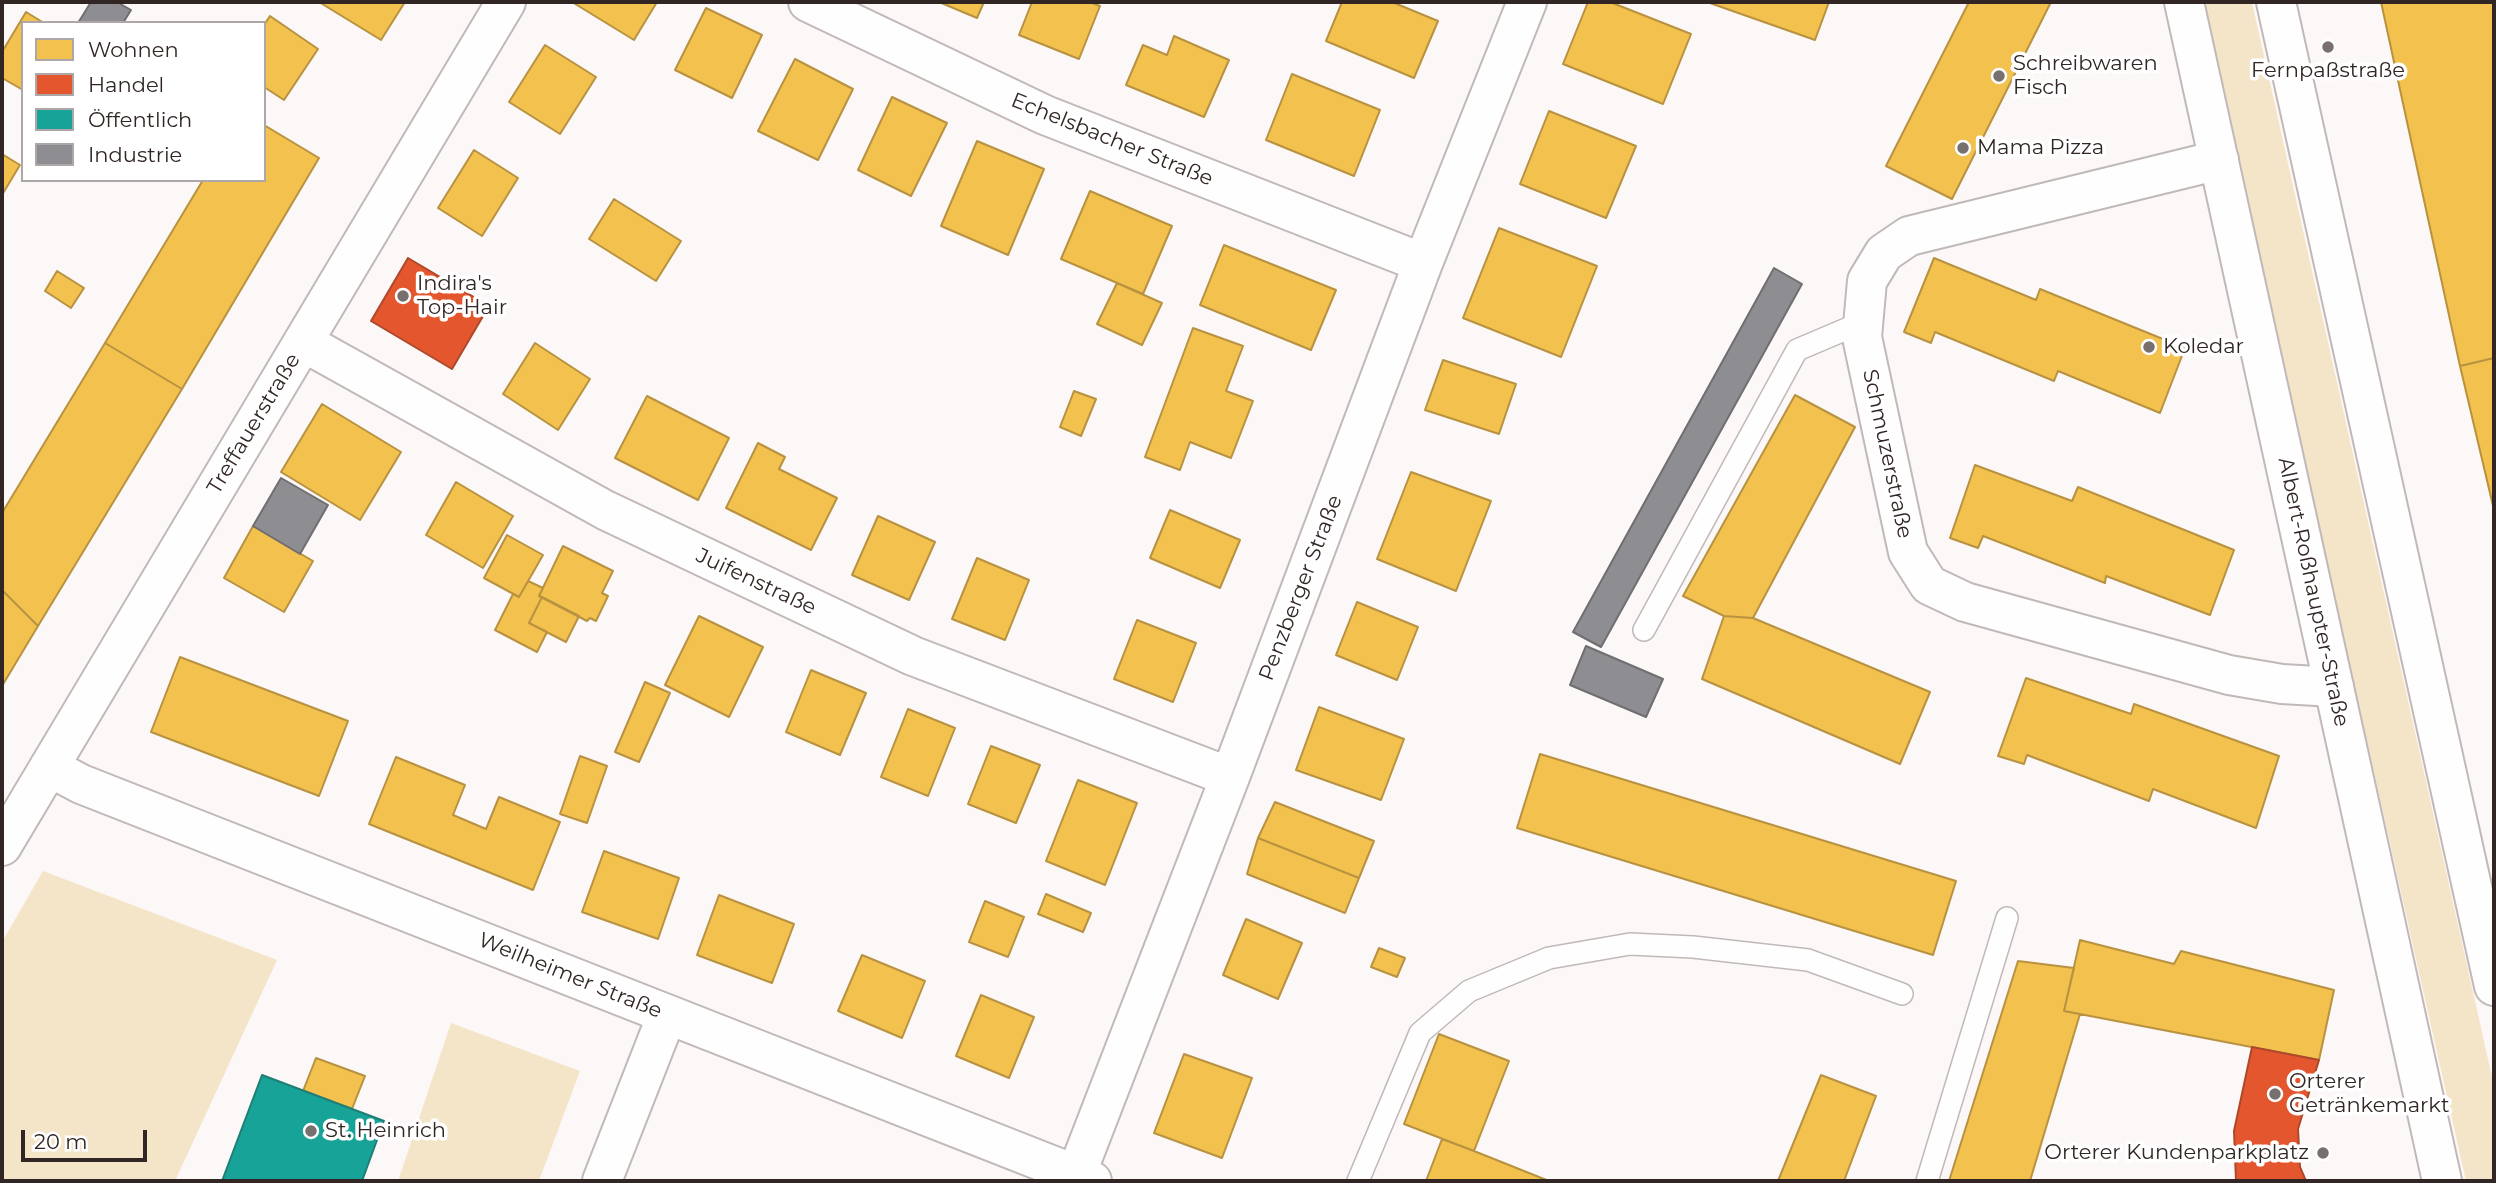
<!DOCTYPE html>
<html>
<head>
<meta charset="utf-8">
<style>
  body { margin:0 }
  #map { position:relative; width:2496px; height:1183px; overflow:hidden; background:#fcf8f7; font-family:Montserrat,sans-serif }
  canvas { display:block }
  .frame { position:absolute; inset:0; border:4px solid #312624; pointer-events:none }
  .legend { position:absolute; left:21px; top:21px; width:245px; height:161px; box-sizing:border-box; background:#fff; border:2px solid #ada8a7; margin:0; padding:9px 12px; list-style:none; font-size:21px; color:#312624 }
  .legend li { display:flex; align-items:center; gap:14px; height:35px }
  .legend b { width:35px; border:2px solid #ada8a7 }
  .scale { position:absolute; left:21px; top:1130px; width:126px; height:32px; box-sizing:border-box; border:4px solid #312624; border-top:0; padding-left:9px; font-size:21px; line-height:24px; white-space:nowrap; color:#312624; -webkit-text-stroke:5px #fff; paint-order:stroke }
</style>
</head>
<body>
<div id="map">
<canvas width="2496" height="1183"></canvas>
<div class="frame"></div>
<ul class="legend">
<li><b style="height:19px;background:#f2c14e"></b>Wohnen</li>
<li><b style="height:19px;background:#e4572e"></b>Handel</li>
<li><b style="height:19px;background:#17a398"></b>Öffentlich</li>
<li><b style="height:19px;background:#8d8d92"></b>Industrie</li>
</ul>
<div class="scale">20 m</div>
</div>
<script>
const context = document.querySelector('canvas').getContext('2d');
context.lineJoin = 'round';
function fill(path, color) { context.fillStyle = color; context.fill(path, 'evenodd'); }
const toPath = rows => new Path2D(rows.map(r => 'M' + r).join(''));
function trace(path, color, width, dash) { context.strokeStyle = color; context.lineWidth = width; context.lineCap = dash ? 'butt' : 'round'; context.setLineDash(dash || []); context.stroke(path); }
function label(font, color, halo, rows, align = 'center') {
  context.font = font + ' Montserrat,sans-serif'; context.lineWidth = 7; context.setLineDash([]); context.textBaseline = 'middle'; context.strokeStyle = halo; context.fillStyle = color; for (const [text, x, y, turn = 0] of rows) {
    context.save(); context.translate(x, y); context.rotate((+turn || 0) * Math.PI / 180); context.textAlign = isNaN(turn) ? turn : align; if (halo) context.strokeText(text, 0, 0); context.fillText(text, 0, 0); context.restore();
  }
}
fill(toPath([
  [2204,2,2252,2,2494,1086,2494,1181,2466,1181,2310,488],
  [43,871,277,960,175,1181,2,1181,2,942],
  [451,1023,580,1071,539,1181,398,1181]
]), '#f4e5c9');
const homes = toPath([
  [319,2,405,2,381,40,319,2],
  [572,2,657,2,634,40,572,2],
  [939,2,984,2,977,18,939,2],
  [1032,2,1089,2,1100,6,1079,59,1019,35,1032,2],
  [1342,2,1392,2,1438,21,1414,78,1326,41,1342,2],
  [1588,2,1610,2,1691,34,1663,104,1563,64,1588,2],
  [1707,2,1829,2,1815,40,1707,2],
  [1969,2,2051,2,1952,199,1886,166,1969,2],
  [2381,2,2494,2,2494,358,2460,366,2381,2],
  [706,8,762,35,732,98,675,70,706,8],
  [26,12,44,23,23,23,23,90,2,78,2,52,26,12],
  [270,16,318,49,284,100,264,87,264,25,270,16],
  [1174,36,1229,60,1204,117,1126,85,1143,45,1167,55,1174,36],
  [545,45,596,77,560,134,509,102,545,45],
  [795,59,853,89,818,160,758,131,795,59],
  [1292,74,1380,110,1354,176,1266,140,1292,74],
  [892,97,947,123,911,196,858,170,892,97],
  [1549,111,1636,146,1606,218,1520,184,1549,111],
  [264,125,319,158,182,389,105,343,203,180,264,180,264,125],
  [977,141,1044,169,1008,255,941,226,977,141],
  [474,150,518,178,482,236,438,208,474,150],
  [2,154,20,165,2,195,2,154],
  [1090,191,1172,226,1143,294,1061,259,1090,191],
  [614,199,681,241,656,281,589,239,614,199],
  [1499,228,1597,266,1561,357,1463,318,1499,228],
  [1224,245,1336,290,1311,350,1200,305,1224,245],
  [1934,258,2036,300,2040,289,2185,348,2160,413,2058,371,2054,381,1935,332,1931,343,1904,332,1934,258],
  [57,271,84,288,71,308,45,291,57,271],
  [1117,283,1162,303,1142,345,1097,324,1117,283],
  [1193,328,1243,346,1226,391,1253,401,1231,458,1190,442,1180,470,1145,457,1193,328],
  [105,343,182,389,38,626,2,590,2,513,105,343],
  [535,343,590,379,558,430,503,394,535,343],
  [2494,358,2494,510,2460,366,2494,358],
  [1443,360,1516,384,1499,434,1425,410,1443,360],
  [1074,391,1096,399,1081,436,1060,427,1074,391],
  [1795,395,1855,427,1753,618,1724,616,1683,596,1795,395],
  [647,396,729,438,698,500,615,458,647,396],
  [322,404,401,452,360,520,281,472,322,404],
  [758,443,785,457,779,469,837,498,811,550,726,508,758,443],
  [1975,465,2072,501,2078,487,2234,550,2210,615,2106,576,2105,583,1983,536,1978,548,1950,538,1975,465],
  [1411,472,1491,501,1456,591,1377,559,1411,472],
  [456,482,513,516,483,568,426,535,456,482],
  [1170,510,1240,540,1220,588,1150,558,1170,510],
  [878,516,935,542,909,600,852,575,878,516],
  [253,526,313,561,284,612,224,578,253,526],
  [507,535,543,555,519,597,484,578,507,535],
  [563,546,613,571,602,593,608,596,596,621,590,618,587,621,539,596,563,546],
  [977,558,1029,580,1005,640,952,619,977,558],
  [528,581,543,588,539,596,542,597,529,623,547,632,537,652,495,630,513,594,519,597,528,581],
  [2,590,38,626,2,686,2,590],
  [542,597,579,616,566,642,529,623,542,597],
  [1357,602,1418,627,1397,680,1336,655,1357,602],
  [699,616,763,647,729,717,665,685,699,616],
  [1724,616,1753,618,1930,692,1900,764,1702,679,1724,616],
  [1137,620,1196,643,1173,702,1114,679,1137,620],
  [180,657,348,721,319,796,151,732,180,657],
  [811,670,866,693,840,755,786,732,811,670],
  [2026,678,2131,714,2134,704,2279,756,2256,828,2153,789,2149,801,2027,755,2024,764,1998,756,2026,678],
  [645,682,670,693,639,762,615,752,645,682],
  [1319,707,1404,739,1381,800,1296,770,1319,707],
  [908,709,955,728,928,796,881,777,908,709],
  [991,746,1040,765,1016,823,968,804,991,746],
  [1540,754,1956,881,1933,955,1517,828,1540,754],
  [580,756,607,766,587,823,560,814,580,756],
  [396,757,465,785,453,815,486,829,499,797,560,822,533,890,369,824,396,757],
  [1078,780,1137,803,1105,885,1046,861,1078,780],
  [1275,802,1374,841,1359,878,1258,838,1275,802],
  [1258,838,1359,878,1345,913,1247,874,1258,838],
  [604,851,679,878,658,939,582,912,604,851],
  [1046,894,1091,913,1083,932,1038,914,1046,894],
  [719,895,794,924,772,983,697,955,719,895],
  [985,901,1024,917,1008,957,969,942,985,901],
  [1246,919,1302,943,1278,999,1223,975,1246,919],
  [2080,940,2174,964,2181,951,2334,990,2319,1060,2064,1011,2080,940],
  [1379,948,1405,958,1397,977,1371,967,1379,948],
  [862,955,925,981,902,1038,838,1011,862,955],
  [2018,961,2074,968,2064,1011,2080,1014,2030,1181,1949,1181,2018,961],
  [981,995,1034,1017,1009,1078,956,1056,981,995],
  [1439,1034,1509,1061,1474,1151,1404,1124,1439,1034],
  [1184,1054,1252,1078,1222,1158,1154,1133,1184,1054],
  [316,1058,365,1076,352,1109,303,1091,316,1058],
  [1821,1075,1876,1096,1844,1181,1778,1181,1821,1075],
  [1442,1139,1474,1151,1549,1181,1426,1181,1442,1139]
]);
fill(homes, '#f2c14e');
trace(homes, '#b89241', 2);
const shops = toPath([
  [408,258,489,306,452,369,371,321,408,258],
  [2252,1047,2319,1060,2298,1129,2300,1167,2306,1181,2236,1181,2234,1131,2252,1047]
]);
fill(shops, '#e4572e');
trace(shops, '#ae482b', 2);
const public = toPath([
  [262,1075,384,1121,362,1181,222,1181,262,1075]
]);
fill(public, '#17a398');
trace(public, '#1f7e75', 2);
const industry = toPath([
  [91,2,117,2,131,10,123,23,78,23,91,2],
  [1774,268,1802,284,1601,647,1573,632,1774,268],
  [281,478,328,505,300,554,253,526,281,478],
  [1586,646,1663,679,1646,717,1570,685,1586,646]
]);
fill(industry, '#8d8d92');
trace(industry, '#716e71', 2);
const service = toPath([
  [1644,630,1797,350,1863,322],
  [1358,1181,1420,1033,1469,991,1549,958,1630,944,1693,947,1808,960,1902,994],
  [1927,1181,2007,918]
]);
const minor = toPath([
  [808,2,1045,115,1423,263],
  [2219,160,1909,236,1884,253,1867,281,1862,337,1908,552,1929,585,1965,602,2229,675,2282,684,2334,687],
  [303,342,605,510,913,656,1230,777],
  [49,767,81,784,1092,1181],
  [2,846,506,2],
  [1076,1175,1230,777,1423,263,1527,2],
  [602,1181,667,1015]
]);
const secondary = toPath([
  [2184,2,2442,1181],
  [2276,2,2494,986]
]);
trace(service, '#c1b9b8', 24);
trace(minor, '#c1b9b8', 42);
trace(secondary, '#c1b9b8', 42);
trace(service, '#fffefe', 21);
trace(minor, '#fffefe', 38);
trace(secondary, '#fffefe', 38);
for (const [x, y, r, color] of [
  [2328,47,7,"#78706e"],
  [1999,76,7,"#78706e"],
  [1963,148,7,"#78706e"],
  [403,296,7,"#78706e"],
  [2149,347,7,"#78706e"],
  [2275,1094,7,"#78706e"],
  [311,1131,7,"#78706e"],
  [2323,1153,7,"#78706e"]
]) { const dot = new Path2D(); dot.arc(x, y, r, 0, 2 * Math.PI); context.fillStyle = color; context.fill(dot); trace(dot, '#fff', 2.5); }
label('21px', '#312624', '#fff', [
  ["Schreibwaren",2013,64],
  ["Fisch",2013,88],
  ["Fernpaßstraße",2328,71,"center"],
  ["Mama Pizza",1977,148],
  ["Indira's",417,284],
  ["Top-Hair",417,308],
  ["Koledar",2163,347],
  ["Orterer",2289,1082],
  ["Getränkemarkt",2289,1106],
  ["St. Heinrich",325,1131],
  ["Orterer Kundenparkplatz",2309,1153,"right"]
], 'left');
label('21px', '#312624', '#fff', [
  ["Echelsbacher Straße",1112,140,22],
  ["Treffauerstraße",254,424,-59],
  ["Schmuzerstraße",1887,454,78],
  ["Juifenstraße",756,582,25],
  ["Penzberger Straße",1301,588,-69],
  ["Albert-Roßhaupter-Straße",2313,592,78],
  ["Weilheimer Straße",570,976,22]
]);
</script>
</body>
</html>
